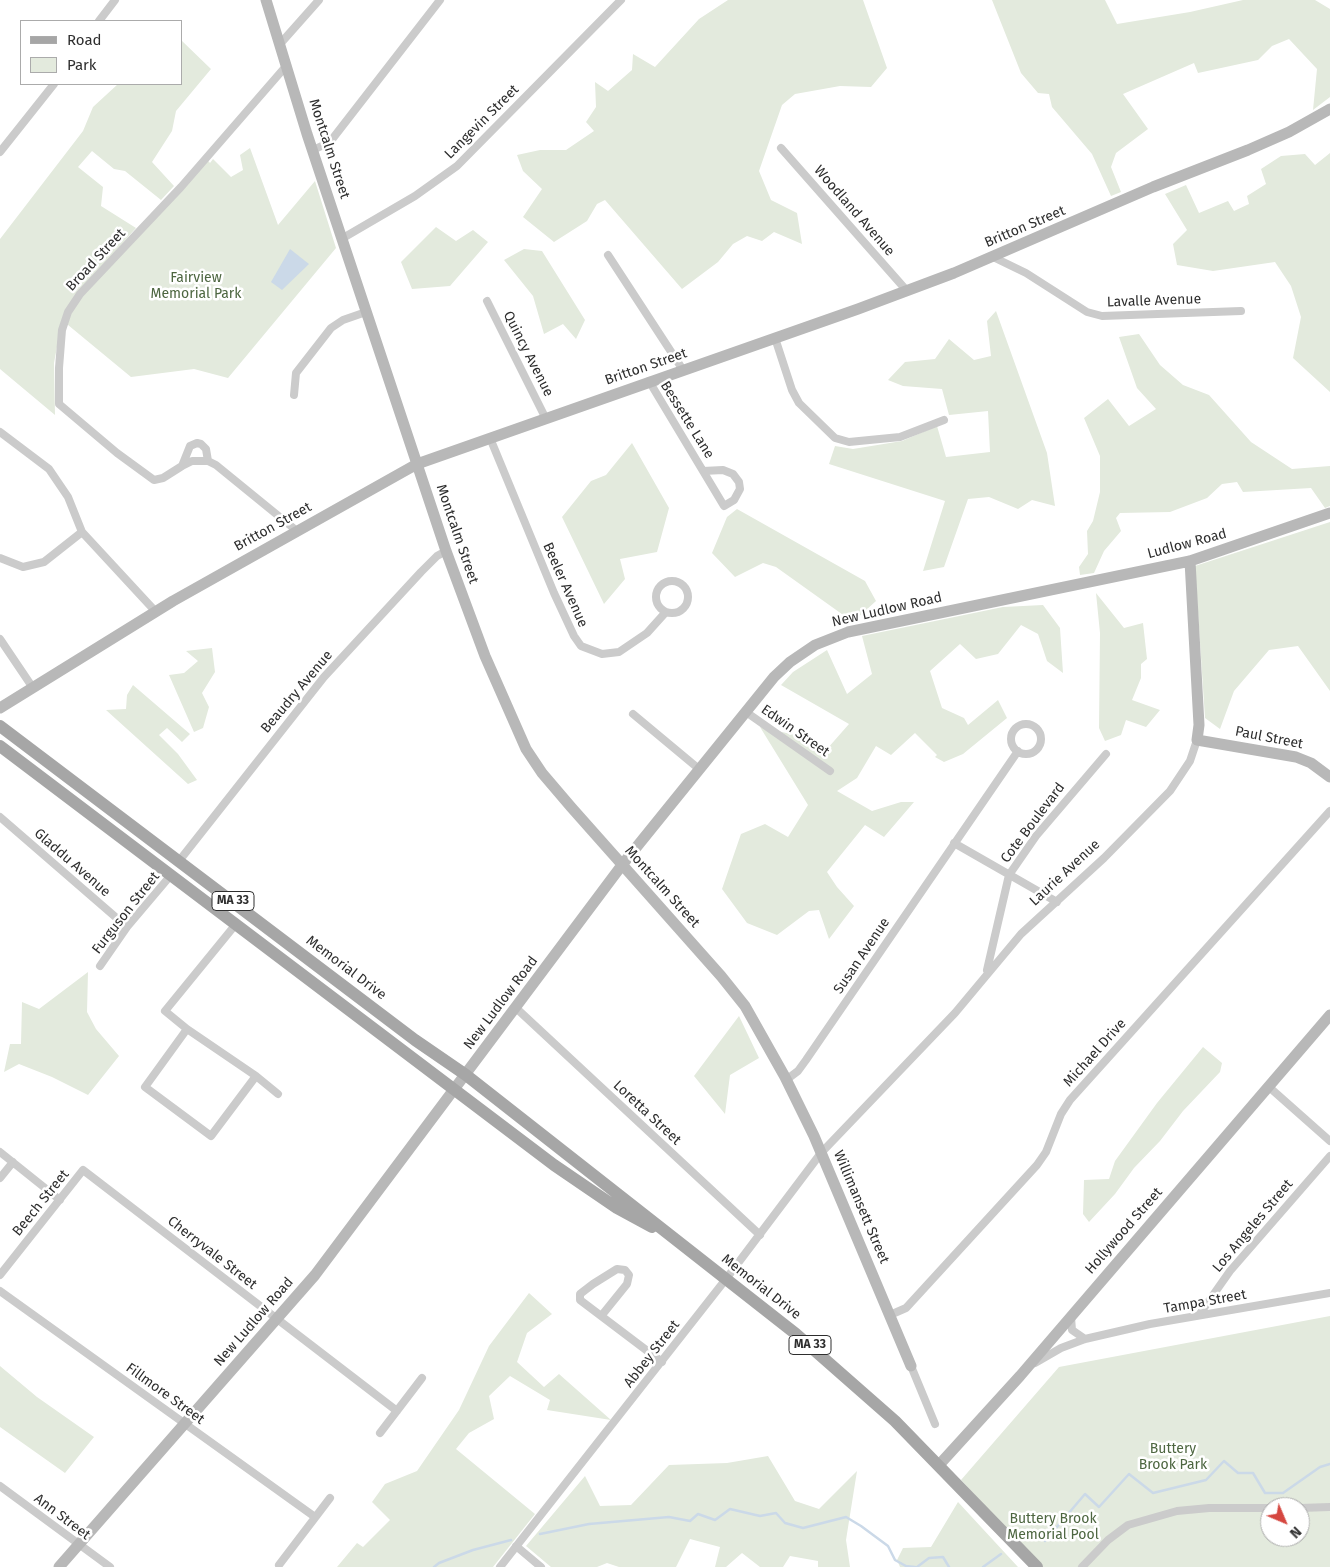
<!DOCTYPE html>
<html>
<head>
<meta charset="utf-8">
<style>
  body { margin:0 }
  #map { position:relative; width:1330px; height:1567px; overflow:hidden; background:#fff; font-family:"Fira Sans",sans-serif }
  canvas { display:block }
  .legend { position:absolute; left:20px; top:20px; width:162px; height:65px; box-sizing:border-box; background:#fff; border:1px solid #ababab; margin:0; padding:6px 9px; list-style:none; font-size:15px; color:#2e2e2e }
  .legend li { display:flex; align-items:center; gap:10px; height:25px }
  .legend b { width:25px; border:1px solid #ababab }
  .north { position:absolute; left:1260px; top:1497px; width:50px; height:50px; box-sizing:border-box; background:#fff; border:1px solid #ababab; border-radius:50%; rotate:135deg; font-size:14px; font-weight:700; line-height:20px; text-align:center; color:#2e2e2e }
  .north::after { content:''; display:block; margin:auto; width:18px; height:22px; background:#d54740; clip-path:polygon(50% 0,100% 100%,50% 72%,0 100%) }
</style>
</head>
<body>
<div id="map">
<canvas width="1330" height="1567"></canvas>
<ul class="legend">
<li><b style="height:6px;background:#a6a6a6"></b>Road</li>
<li><b style="height:14px;background:#e3eadd"></b>Park</li>
</ul>
<div class="north">N</div>
</div>
<script>
const context = document.querySelector('canvas').getContext('2d');
context.lineJoin = 'round';
function fill(path, color) { context.fillStyle = color; context.fill(path, 'evenodd'); }
const toPath = rows => new Path2D(rows.map(r => 'M' + r).join(''));
function trace(path, color, width, dash) { context.strokeStyle = color; context.lineWidth = width; context.lineCap = dash ? 'butt' : 'round'; context.setLineDash(dash || []); context.stroke(path); }
function label(font, color, halo, rows, align = 'center') {
  context.font = font + ' "Fira Sans",sans-serif'; context.lineWidth = 5; context.setLineDash([]); context.textBaseline = 'middle'; context.strokeStyle = halo; context.fillStyle = color; for (const [text, x, y, turn = 0] of rows) {
    context.save(); context.translate(x, y); context.rotate((+turn || 0) * Math.PI / 180); context.textAlign = isNaN(turn) ? turn : align; if (halo) context.strokeText(text, 0, 0); context.fillText(text, 0, 0); context.restore();
  }
}
fill(toPath([
  [728,0,863,0,887,68,871,87,840,86,795,94,782,105,759,171,771,200,797,213,802,244,774,232,762,241,747,236,733,244,718,262,682,289,605,200,597,204,587,221,554,242,523,217,542,189,523,171,517,155,540,150,566,150,594,131,586,122,596,107,595,82,608,91,632,70,633,54,655,67,699,19],
  [992,0,1105,0,1117,24,1190,12,1243,0,1315,0,1330,9,1330,97,1313,110,1317,69,1289,39,1272,46,1258,60,1198,73,1194,63,1123,94,1148,129,1116,153,1111,167,1121,192,1111,196,1092,154,1052,107,1049,94,1038,93,1021,73],
  [181,40,211,69,176,111,172,131,152,162,174,186,161,200,125,171,114,169,92,151,78,167,103,187,101,206,136,228,120,246,122,247,205,157,210,163,213,159,231,177,243,170,240,155,250,148,278,225,315,181,336,248,228,378,194,369,131,377,62,320,54,363,55,415,0,369,0,239,83,131,93,107,118,84,181,84],
  [1330,153,1330,392,1293,358,1301,317,1291,286,1275,262,1213,271,1177,265,1173,244,1187,230,1165,194,1186,185,1199,213,1228,201,1234,211,1249,204,1247,196,1266,184,1261,169,1281,156,1305,154,1315,165],
  [436,227,456,241,473,230,488,242,450,286,412,289,401,262],
  [524,249,542,251,585,320,576,339,563,324,544,334,533,296,504,260],
  [996,311,1047,453,1055,506,1032,500,1018,509,989,497,968,499,944,567,923,571,945,501,829,464,835,446,853,449,902,441,937,426,946,457,990,452,988,411,949,415,942,389,903,386,888,380,905,362,935,359,949,339,974,360,991,356,987,321],
  [1139,334,1160,365,1183,385,1209,395,1251,442,1292,469,1330,466,1330,506,1325,508,1311,488,1243,492,1237,482,1222,484,1207,498,1170,512,1120,513,1116,518,1121,531,1104,551,1094,573,1080,575,1079,567,1088,554,1087,531,1093,521,1100,492,1100,456,1084,418,1108,399,1129,426,1156,409,1137,388,1119,337],
  [632,443,669,508,657,552,620,559,625,579,604,604,562,517,591,481,606,475],
  [737,509,865,581,876,601,853,622,776,567,763,563,735,577,712,553,727,517],
  [1330,522,1330,691,1298,646,1269,650,1234,691,1220,729,1205,718,1195,566],
  [1096,593,1124,628,1143,623,1147,659,1141,664,1141,678,1132,700,1160,710,1146,727,1126,720,1121,735,1105,741,1099,728,1100,633],
  [1043,605,1060,628,1063,673,1047,661,1038,634,1021,625,998,654,976,659,960,644,930,671,942,708,964,718,968,725,998,700,1007,718,963,754,944,762,935,757,937,755,915,733,891,755,876,746,857,778,837,791,872,811,901,802,914,802,884,837,865,825,827,872,837,887,854,906,829,939,819,910,809,911,777,935,747,923,722,889,741,834,765,824,788,837,808,805,760,727,813,739,827,749,849,724,781,685,793,672,827,650,847,694,872,674,862,636,1003,607],
  [212,648,215,672,202,693,209,707,203,728,194,732,169,675,184,673,198,661,186,651],
  [133,685,190,734,182,742,167,728,159,735,178,754,197,780,188,784,106,710,126,709,127,695],
  [88,972,87,1012,96,1029,119,1056,88,1095,52,1077,19,1064,4,1072,10,1044,21,1044,22,1002,39,1009],
  [739,1016,759,1058,730,1075,725,1114,694,1076],
  [1203,1047,1222,1063,1220,1072,1183,1111,1160,1141,1134,1168,1115,1194,1089,1222,1083,1214,1084,1180,1109,1179,1115,1161,1157,1103],
  [529,1293,552,1314,527,1333,517,1362,544,1387,559,1374,611,1420,547,1410,550,1400,510,1376,489,1396,494,1419,469,1433,456,1449,535,1514,493,1567,337,1567,357,1543,363,1547,390,1520,372,1502,385,1484,417,1471,459,1410,489,1346],
  [1330,1316,1330,1567,1042,1567,961,1480,1059,1367],
  [1270,1507,1300,1507,1300,1537,1270,1537],
  [0,1366,37,1397,94,1437,65,1473,0,1427],
  [768,1456,795,1501,819,1509,857,1471,846,1540,850,1567,818,1567,818,1561,790,1556,783,1567,760,1567,742,1553,726,1567,715,1567,720,1547,690,1539,676,1567,619,1567,607,1563,597,1567,551,1567,526,1546,585,1476,600,1506,631,1505,669,1465,727,1463],
  [958,1502,1018,1567,900,1567,897,1560,903,1548,931,1547]
]), '#e3eadd');
fill(toPath([
  [290,249,309,264,282,290,271,282]
]), '#cbd9e8');
trace(toPath([
  [540,1534,589,1524,669,1517,690,1521,698,1514,715,1520,730,1509,760,1516,776,1513,785,1523,803,1528,846,1517,861,1526,888,1546,895,1560,906,1566,915,1567],
  [1045,1541,1085,1494,1099,1507,1129,1474,1153,1493,1206,1480,1224,1461,1238,1473,1253,1473,1265,1493,1283,1493,1320,1467,1330,1464],
  [434,1567,439,1563,473,1550,511,1540],
  [917,1567,929,1558,943,1557,949,1567],
  [983,1567,1001,1554]
]), '#cbd9e8', 2.5);
trace(toPath([
  [99,21,115,0],
  [280,44,319,0],
  [781,148,907,291],
  [313,150,330,142,440,0],
  [0,152,54,84],
  [343,238,415,196,457,166,621,0],
  [608,255,683,370],
  [993,257,1026,273,1087,312,1102,316,1241,311],
  [487,301,546,419],
  [775,338,792,390,799,403,835,438,849,442,900,437,944,420],
  [649,381,703,471,723,470,733,474,739,482,740,489,734,500,724,506,703,471],
  [294,395,296,373,331,328,343,320,366,312],
  [0,432,49,469,68,497,82,532,156,612],
  [490,438,554,593,574,636,581,646,602,654,619,652,647,633,665,613],
  [208,461,192,461,182,466,190,446,197,443,201,444,206,449,208,461,216,465,297,531],
  [182,466,163,478,154,480,117,453,59,404,59,368,62,330,68,312,80,294,181,187,287,65],
  [0,558,23,567,44,562,82,532],
  '656 597a16 16 0 1 1 32 0a16 16 0 1 1-32 0Z',
  [0,639,33,688],
  [746,712,830,771],
  [633,714,699,769],
  '1011 739a15 15 0 1 1 30 0a15 15 0 1 1-30 0Z',
  [0,817,127,927],
  [954,843,1057,902],
  [179,861,324,677,421,572,437,556,446,551],
  [100,966,127,927,171,875],
  [987,970,1009,875,1036,836,1106,754],
  [516,1008,760,1235],
  [187,1029,145,1087,211,1136,256,1076,187,1029,165,1011,236,924],
  [256,1076,278,1094],
  [786,1080,798,1071,806,1060,1018,751],
  [1269,1087,1330,1141],
  [0,1152,60,1200],
  [0,1178,13,1162],
  [0,1275,83,1170,397,1411],
  [0,1291,315,1517],
  [602,1315,627,1284,629,1275,625,1270,617,1269,593,1284,580,1294,580,1300,662,1362],
  [890,1315,906,1308,1037,1165,1046,1152,1061,1114,1070,1100,1330,811],
  [1199,1315,1230,1271,1330,1156],
  [1071,1317,1072,1330,1085,1339],
  [1035,1363,1061,1348,1085,1339,1150,1324,1330,1293],
  [911,1366,935,1424],
  [380,1433,422,1378],
  [0,1486,110,1567],
  [1300,1508,1330,1507],
  [516,1546,541,1567],
  [279,1565,330,1498],
  [500,1567,726,1279,821,1153,955,1013,1021,934,1104,858,1170,791,1190,761,1197,740],
  [1082,1567,1108,1540,1128,1525,1177,1511,1209,1508,1270,1508]
]), '#cbcbcb', 8);
trace(toPath([
  [266,0,307,134,446,551,485,656,526,749,542,773,571,807,721,976,745,1006,785,1077,814,1136,911,1366],
  [1190,561,1199,725,1197,740,1296,757,1311,763,1330,777],
  [0,708,173,601,417,464,858,309,954,273,1153,187,1248,150,1289,132,1330,109],
  [939,1465,1020,1376,1330,1015],
  [59,1567,315,1275,622,865,774,677,790,662,815,645,848,632,1190,561,1330,513]
]), '#b8b8b8', 11);
trace(toPath([
  [0,726,415,1040,466,1075,796,1334,895,1421,1037,1567],
  [0,746,554,1165,617,1208,652,1227]
]), '#a6a6a6', 12);
for (const [x, y, w] of [
  [233,901,42],
  [810,1345,42]
]) { const box = new Path2D(); box.roundRect(x - w / 2, y - 9.5, w, 19, 4); context.fillStyle = '#fff'; context.fill(box); trace(box, '#2e2e2e', 1); }
label('bold 12px', '#2e2e2e', null, [
  ["MA 33",233,901],
  ["MA 33",810,1345]
]);
label('14px', '#2e2e2e', '#fff', [
  ["Langevin Street",482,122,-45],
  ["Montcalm Street",329,149,72],
  ["Woodland Avenue",854,211,49],
  ["Britton Street",1025,227,-23],
  ["Broad Street",96,260,-47],
  ["Lavalle Avenue",1154,301,-2],
  ["Quincy Avenue",528,354,63],
  ["Britton Street",646,367,-19],
  ["Bessette Lane",687,420,58],
  ["Britton Street",273,527,-29],
  ["Montcalm Street",457,534,71],
  ["Ludlow Road",1187,544,-15],
  ["Beeler Avenue",565,585,66],
  ["New Ludlow Road",887,610,-13],
  ["Beaudry Avenue",297,692,-50],
  ["Edwin Street",795,731,35],
  ["Paul Street",1269,738,11],
  ["Cote Boulevard",1033,823,-53],
  ["Gladdu Avenue",72,863,41],
  ["Laurie Avenue",1065,873,-43],
  ["Montcalm Street",662,887,48],
  ["Furguson Street",126,913,-52],
  ["Susan Avenue",862,956,-56],
  ["Memorial Drive",346,968,37],
  ["New Ludlow Road",501,1003,-53],
  ["Michael Drive",1095,1053,-48],
  ["Loretta Street",647,1113,43],
  ["Beech Street",41,1203,-51],
  ["Willimansett Street",861,1207,67],
  ["Los Angeles Street",1253,1226,-50],
  ["Hollywood Street",1124,1231,-49],
  ["Cherryvale Street",212,1253,38],
  ["Memorial Drive",761,1287,38],
  ["Tampa Street",1205,1302,-10],
  ["New Ludlow Road",254,1322,-49],
  ["Abbey Street",652,1354,-52],
  ["Fillmore Street",165,1394,36],
  ["Ann Street",62,1517,37]
]);
label('14px', '#4d6640', '#fff', [
  ["Fairview",196,278],
  ["Memorial Park",196,294],
  ["Buttery",1173,1449],
  ["Brook Park",1173,1465],
  ["Buttery Brook",1053,1519],
  ["Memorial Pool",1053,1535]
]);
</script>
</body>
</html>
